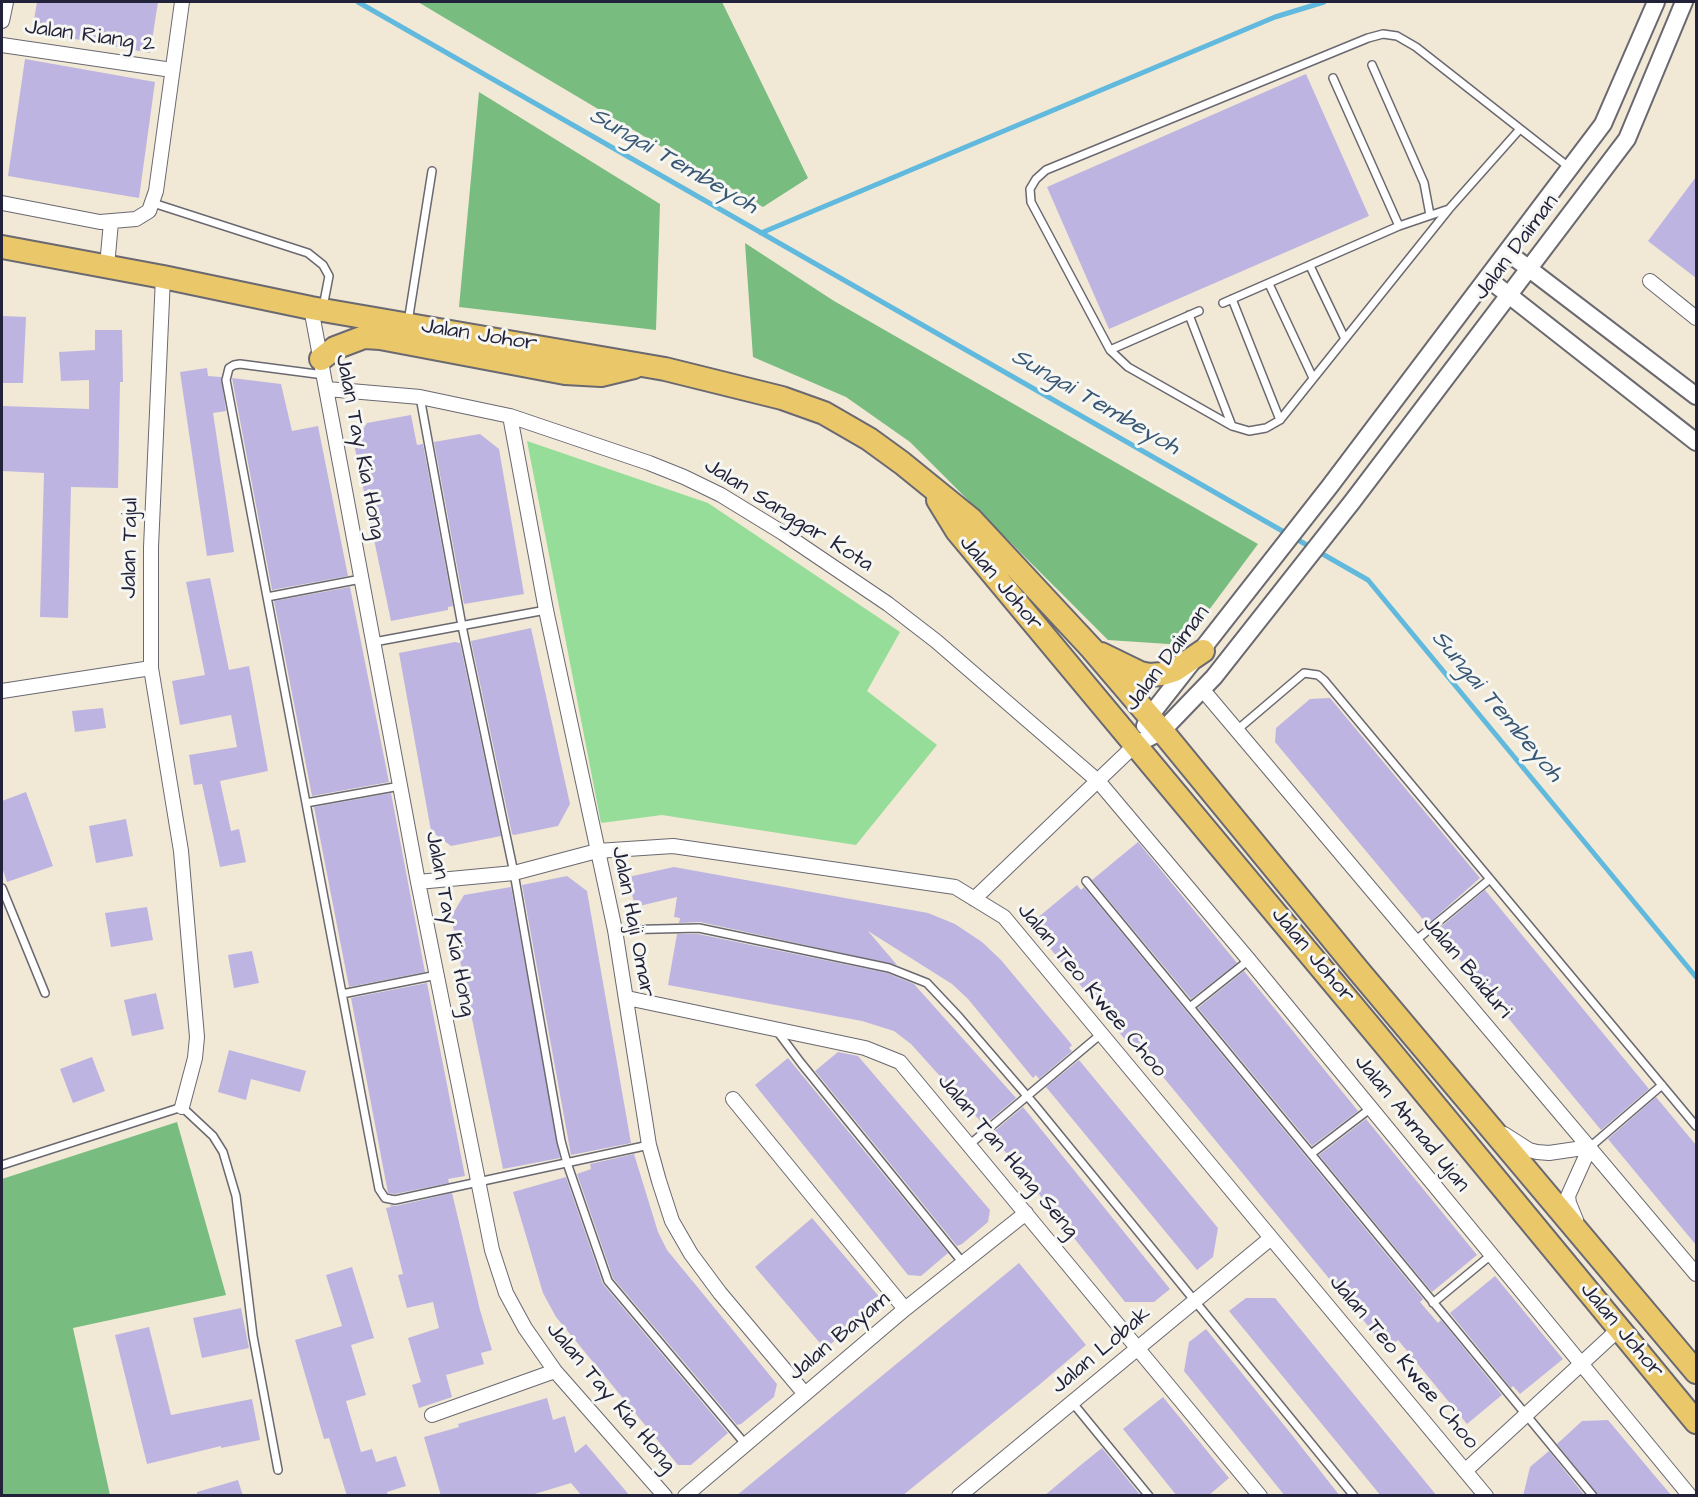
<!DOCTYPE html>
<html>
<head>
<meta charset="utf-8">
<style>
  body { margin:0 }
  #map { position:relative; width:1698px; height:1497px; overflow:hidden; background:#f1e9d5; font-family:"Architects Daughter",sans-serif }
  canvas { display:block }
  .frame { position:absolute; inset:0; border:3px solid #22223b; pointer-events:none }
</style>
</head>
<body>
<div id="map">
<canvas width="1698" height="1497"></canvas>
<div class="frame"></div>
</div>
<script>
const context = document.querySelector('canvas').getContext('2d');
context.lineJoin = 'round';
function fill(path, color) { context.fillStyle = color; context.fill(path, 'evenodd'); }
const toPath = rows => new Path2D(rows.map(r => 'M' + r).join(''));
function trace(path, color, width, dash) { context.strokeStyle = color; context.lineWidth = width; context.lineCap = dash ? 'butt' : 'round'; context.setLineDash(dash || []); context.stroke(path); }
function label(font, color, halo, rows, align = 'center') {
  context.font = font + ' "Architects Daughter",sans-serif'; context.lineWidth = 6; context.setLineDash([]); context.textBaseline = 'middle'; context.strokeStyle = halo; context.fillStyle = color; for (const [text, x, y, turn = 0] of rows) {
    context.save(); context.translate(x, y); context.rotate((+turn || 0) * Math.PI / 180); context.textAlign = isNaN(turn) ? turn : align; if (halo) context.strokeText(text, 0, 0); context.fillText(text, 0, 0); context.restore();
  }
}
fill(toPath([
  [527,441,708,503,900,632,867,691,937,745,856,845,662,815,601,823]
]), '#95dd98');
fill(toPath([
  [418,2,722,2,808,178,763,207],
  [479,92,660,204,656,330,459,307],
  [745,243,834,301,1258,544,1183,645,1108,640,910,442,846,397,753,357],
  [177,1122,226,1295,73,1328,110,1495,2,1495,2,1179]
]), '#78bc80');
trace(toPath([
  [358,2,1368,580,1696,977],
  [761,233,1275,17,1324,2]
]), '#61b9de', 5);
fill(toPath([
  [37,2,158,2,150,53,32,31],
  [25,59,155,82,139,198,8,176],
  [1306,74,1369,216,1109,329,1047,187],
  [1696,177,1696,278,1648,241],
  [2,316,26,317,23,383,2,383],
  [95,330,122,330,123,382,120,382,118,488,71,487,68,618,40,617,44,473,2,471,2,406,89,409,89,380,61,381,59,352,95,350],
  [207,368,208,376,221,377,226,411,213,413,234,552,207,556,180,372],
  [232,378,281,384,292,431,318,426,348,576,272,590],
  [411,415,417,445,423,444,453,606,448,607,448,610,391,621,354,444,367,423],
  [480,434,499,449,524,594,464,604,434,442],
  [210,578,229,670,249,666,268,771,220,781,231,831,239,829,246,862,220,867,202,784,194,785,189,755,237,747,231,715,180,725,172,681,205,675,186,582],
  [350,587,389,782,312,796,274,601],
  [531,628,570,804,558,826,514,835,512,834,471,641],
  [455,642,460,643,501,836,451,846,431,831,399,653],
  [1330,698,1480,878,1429,923,1426,923,1275,742,1276,728,1310,699],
  [103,708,106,728,75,732,72,711],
  [26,792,53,866,7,882,2,867,2,801],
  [391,793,425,972,349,987,314,807],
  [126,819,133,856,96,863,89,826],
  [1138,842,1237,963,1191,999,1092,880],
  [674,867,928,913,955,924,982,942,1001,960,1072,1045,1069,1048,1072,1051,1039,1079,1036,1075,1033,1078,968,999,952,984,868,931,897,965,700,922,679,923,680,918,674,917,677,897,635,907,628,877],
  [567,876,587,891,631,1143,571,1155,522,885],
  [1077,885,1081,890,1084,887,1423,1299,1420,1302,1438,1323,1441,1320,1502,1395,1467,1424,1398,1340,1387,1349,1141,1050,1137,1054,1030,924],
  [511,887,560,1158,503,1169,451,917,464,895],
  [1485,890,1649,1089,1601,1130,1436,931],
  [147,907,153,940,111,947,105,913],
  [677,934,698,934,887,973,914,984,1016,1098,984,1125,911,1044,894,1031,862,1021,668,985],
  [252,951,259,983,234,988,228,955],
  [1244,971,1358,1111,1312,1146,1198,1008],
  [427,983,465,1176,448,1179,449,1183,395,1194,388,1193,351,998],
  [156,993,164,1029,132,1036,124,1000],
  [229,1050,306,1071,300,1092,251,1079,246,1100,218,1092],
  [838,1052,858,1056,990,1210,988,1222,962,1244,957,1246,815,1071],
  [92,1057,105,1091,73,1103,60,1069],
  [788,1058,948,1253,921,1276,908,1275,755,1085],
  [1079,1060,1218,1228,1213,1257,1197,1270,1046,1087],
  [1656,1097,1696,1145,1696,1245,1608,1139],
  [1023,1107,1170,1289,1154,1302,1125,1302,991,1134],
  [1366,1119,1477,1255,1432,1292,1319,1155],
  [634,1154,658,1232,667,1250,777,1384,774,1397,741,1424,737,1425,613,1278,577,1174,591,1169,590,1164],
  [566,1177,603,1284,728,1433,691,1465,678,1465,556,1317,543,1293,513,1192],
  [452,1193,480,1310,492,1350,481,1353,484,1364,446,1375,452,1397,419,1408,412,1385,421,1382,408,1338,439,1328,433,1302,407,1308,398,1275,403,1274,386,1208,391,1207,390,1205,396,1206],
  [812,1218,882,1300,825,1349,755,1267],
  [1019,1263,1086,1345,1039,1385,902,1496,736,1496],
  [352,1267,374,1338,351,1345,366,1395,346,1401,361,1452,372,1449,376,1462,396,1456,406,1486,387,1492,388,1496,347,1496,329,1438,324,1439,295,1340,342,1326,326,1275],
  [1495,1276,1563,1359,1520,1394,1513,1386,1511,1388,1450,1313],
  [1246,1298,1275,1298,1437,1496,1381,1496,1229,1311],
  [241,1308,249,1348,202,1358,193,1318],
  [149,1327,171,1415,252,1399,260,1440,221,1448,221,1446,147,1464,115,1335],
  [1206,1329,1292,1435,1340,1496,1285,1496,1184,1371,1189,1342],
  [1163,1397,1229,1478,1208,1496,1177,1496,1123,1429],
  [547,1398,553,1420,565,1416,575,1453,586,1444,630,1496,582,1496,571,1483,528,1496,441,1496,424,1437,459,1427,458,1424],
  [1608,1420,1654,1475,1672,1496,1599,1496,1557,1444,1582,1421],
  [1102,1448,1141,1496,1044,1496,1082,1464],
  [1549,1451,1585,1496,1523,1496,1530,1467],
  [238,1480,243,1496,197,1496,197,1492]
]), '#beb4e1');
const service = toPath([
  [1372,65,1424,183,1430,215],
  [1333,78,1399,226],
  [1520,129,1449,209,1280,420,1266,428,1249,431,1232,426,1128,367,1110,350,1031,202,1030,189,1036,179,1046,170,1368,38,1383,34,1397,36,1416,47,1570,168],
  [153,203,308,253,323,265,329,276,323,307],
  [1310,266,1345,339],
  [1269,284,1313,378],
  [1232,299,1280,420],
  [1223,303,1399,226,1449,209],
  [1189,315,1232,426],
  [408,322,432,171],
  [1110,350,1199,311],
  [324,375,240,364,234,365,229,368,226,380,379,1189,385,1198,395,1200,649,1145],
  [420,397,462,626,514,873,561,1141,567,1163,608,1281,746,1445],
  [267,597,361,579],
  [374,642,546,610],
  [1237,730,1304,673,1318,675,1324,680,1696,1126],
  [306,803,400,786],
  [1086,881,1593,1496],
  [2,888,45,993],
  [615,930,699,928,889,968,927,983,959,1017,1034,1104,1354,1496],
  [1415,941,1490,879],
  [342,994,437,975],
  [1190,1007,1249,960],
  [777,1031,801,1063,963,1263],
  [969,1145,1101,1034],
  [1590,1147,1662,1085],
  [1311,1154,1371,1108],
  [2,1165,182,1107,213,1136,223,1152,236,1196,253,1336,278,1470],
  [1433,1303,1491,1255],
  [1072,1402,1149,1496]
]);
const minor = toPath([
  [2,21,6,2],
  [2,45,172,70],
  [2,203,100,222,136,219,149,211,156,191,182,2],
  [107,266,111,222],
  [1650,281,1696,318],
  [311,308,418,882,492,1250,506,1293,525,1328,555,1371,665,1496],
  [327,389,420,397,510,416,649,463,684,477,721,495,783,533,888,604,936,641,1099,782,1249,960,1690,1496],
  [510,416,546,610,615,930,649,1145,659,1181,672,1221,691,1254,720,1293,805,1394],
  [151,668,181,851,197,1037,195,1058,182,1107],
  [1202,689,1696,1274],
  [2,691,151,668,151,547,163,277],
  [418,882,514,873,597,851,673,846,955,887,1004,917,1486,1496],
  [974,899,1135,745],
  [627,998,865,1048,900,1062,1260,1496],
  [733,1099,905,1309],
  [1504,1134,1529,1150,1537,1152,1549,1153,1590,1147],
  [1576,1220,1569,1203,1568,1196,1590,1147],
  [432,1415,555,1371],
  [1465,1471,1619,1329],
  [685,1496,905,1309,1026,1213],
  [959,1496,1271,1238]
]);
const tertiary = toPath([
  [1507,252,1696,396],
  [1487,278,1696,442],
  [1145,726,1149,717,1330,486,1603,124,1656,2],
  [1135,745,1162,731,1214,677,1352,502,1627,139,1684,2]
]);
const trunk = toPath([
  [2,247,163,277,311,308,665,369,782,398,824,413,869,439,902,463,971,519,1092,649,1162,731,1358,970,1696,1372],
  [321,359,335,348,364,337,380,338,565,373,601,375,634,367],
  [938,500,957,531,1382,1041,1696,1422],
  [1101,654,1140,673,1149,675,1162,674,1175,670,1203,651]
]);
trace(service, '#6a6871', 10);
trace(minor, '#6a6871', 16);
trace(tertiary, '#6a6871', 20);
trace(trunk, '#6a6871', 26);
trace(service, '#fff', 7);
trace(minor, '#fff', 14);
trace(tertiary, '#fff', 16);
trace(trunk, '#eac769', 22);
label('22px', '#22223b', '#f6f6f2', [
  ["Jalan Riang 2",90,37,8],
  ["Jalan Daiman",1517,248,-53],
  ["Jalan Johor",479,336,9],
  ["Jalan Tay Kia Hong",359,447,79],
  ["Jalan Sanggar Kota",788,516,32],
  ["Jalan Tajul",131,548,-89],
  ["Jalan Johor",1000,584,50],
  ["Jalan Daiman",1168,659,-53],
  ["Jalan Haji Omar",632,922,79],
  ["Jalan Tay Kia Hong",449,924,79],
  ["Jalan Johor",1312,956,50],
  ["Jalan Baiduri",1466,968,50],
  ["Jalan Teo Kwee Choo",1091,991,50],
  ["Jalan Ahmad Ujan",1411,1124,51],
  ["Jalan Tan Hang Seng",1007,1157,50],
  ["Jalan Johor",1621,1331,50],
  ["Jalan Bayam",840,1337,-40],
  ["Jalan Lobak",1102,1351,-40],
  ["Jalan Teo Kwee Choo",1403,1363,50],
  ["Jalan Tay Kia Hong",610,1398,50]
]);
label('italic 24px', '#385774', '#f6f6f2', [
  ["Sungai Tembeyoh",673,162,30],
  ["Sungai Tembeyoh",1095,403,30],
  ["Sungai Tembeyoh",1496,707,50]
]);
</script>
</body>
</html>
